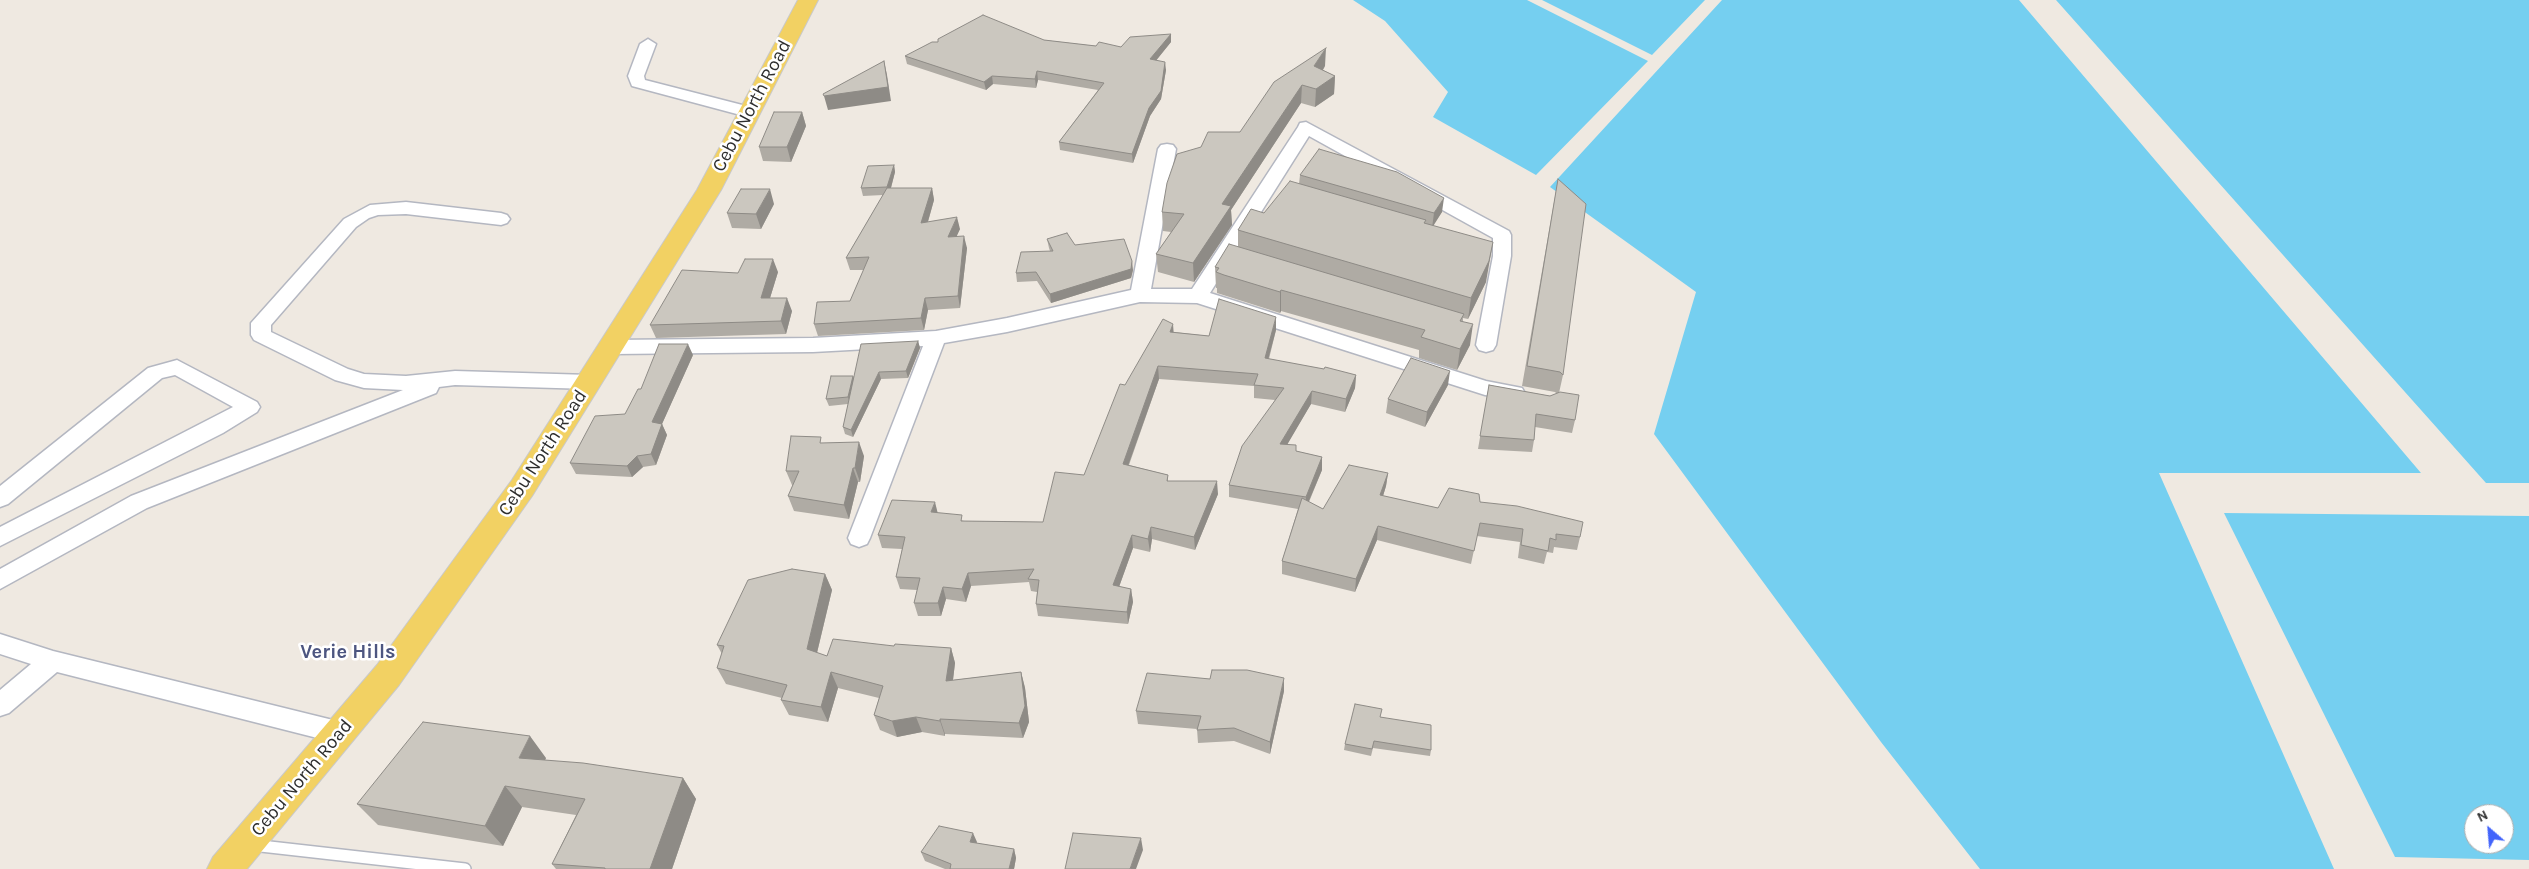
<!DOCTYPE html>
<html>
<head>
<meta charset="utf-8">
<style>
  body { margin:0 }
  #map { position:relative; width:2529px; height:869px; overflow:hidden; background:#efe9e1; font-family:Karla,sans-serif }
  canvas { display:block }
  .north { position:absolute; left:2464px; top:804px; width:50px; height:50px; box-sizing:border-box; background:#fff; border:1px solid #ababab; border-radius:50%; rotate:333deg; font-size:14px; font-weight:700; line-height:20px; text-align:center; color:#2e2e2e }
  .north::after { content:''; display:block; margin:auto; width:18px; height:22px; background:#4264fb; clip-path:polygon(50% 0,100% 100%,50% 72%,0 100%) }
</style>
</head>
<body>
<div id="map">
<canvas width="2529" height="869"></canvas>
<div class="north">N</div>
</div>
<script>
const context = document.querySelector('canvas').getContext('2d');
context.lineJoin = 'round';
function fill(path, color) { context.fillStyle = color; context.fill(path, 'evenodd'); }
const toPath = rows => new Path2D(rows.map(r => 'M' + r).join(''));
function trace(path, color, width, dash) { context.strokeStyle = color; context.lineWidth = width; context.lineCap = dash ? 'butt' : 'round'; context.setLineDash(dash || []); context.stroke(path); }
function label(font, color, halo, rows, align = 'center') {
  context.font = font + ' Karla,sans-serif'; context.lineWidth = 5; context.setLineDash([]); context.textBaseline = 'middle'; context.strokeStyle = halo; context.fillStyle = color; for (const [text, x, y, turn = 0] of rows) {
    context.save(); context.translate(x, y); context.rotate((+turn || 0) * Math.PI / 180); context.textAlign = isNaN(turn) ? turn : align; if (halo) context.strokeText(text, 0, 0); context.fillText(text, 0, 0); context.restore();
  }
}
fill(toPath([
  [1353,0,1527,0,1648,61,1536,175,1433,117,1448,92,1385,21],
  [1542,0,1705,0,1652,55],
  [1722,0,2019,0,2421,473,2159,473,2334,869,1980,869,1881,742,1654,434,1696,292,1550,187],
  [2056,0,2529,0,2529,483,2486,483],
  [2224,513,2529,516,2529,860,2395,857],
  [2474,814,2504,814,2504,844,2474,844]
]), '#75cff0');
const lane = toPath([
  [252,845,465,869]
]);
const street = toPath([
  [648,39,656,44,644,76,645,80,754,108,756,112,754,116,748,117,632,86,628,76,640,44,648,39],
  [1306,122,1509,231,1511,235,1511,256,1496,345,1493,350,1486,352,1479,350,1476,345,1493,256,1493,238,1309,136,1210,293,1486,381,1522,388,1525,393,1522,398,1515,400,1485,395,1197,303,1140,302,1007,332,944,343,870,538,867,544,859,547,851,544,848,538,923,346,813,352,612,354,605,352,602,347,605,342,612,340,813,338,936,331,1007,318,1131,290,1158,149,1161,145,1167,144,1173,145,1176,149,1151,289,1192,289,1298,127,1300,123,1306,122],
  [406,202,501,213,507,215,510,219,507,223,501,225,406,214,378,215,369,218,356,227,271,325,271,332,348,369,364,374,406,376,455,371,590,375,597,377,600,382,597,387,590,389,455,385,439,387,436,393,147,508,0,589,0,569,131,496,403,390,364,388,335,380,254,340,251,335,251,323,344,219,370,205,406,202],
  [177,360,257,402,260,407,257,412,223,433,0,546,0,527,233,407,175,375,162,378,8,504,0,507,0,486,148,368,177,360],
  [0,634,53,651,341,722,350,725,354,733,350,741,341,744,57,672,9,713,0,716,0,690,31,664,0,654,0,634]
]);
const primary = toPath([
  [798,0,818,0,721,190,532,496,399,685,247,869,207,869,213,857,377,665,512,480,697,190,798,0]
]);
trace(lane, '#b4b7c1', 14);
trace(street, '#b4b7c1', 3);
trace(primary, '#c9c9c9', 2);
trace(lane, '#fff', 11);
fill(street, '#fff');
fill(primary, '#f2d163');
fill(toPath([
  [1171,34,1171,42,1156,60,1166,70,1161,99,1150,116,1133,163,1060,150,1059,142,1098,90,1038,80,1036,88,993,84,986,90,907,64,905,56,1044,40,1096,46,1121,47],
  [1325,66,1323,70,1335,76,1334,94,1315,107,1301,103,1231,210,1232,225,1194,282,1158,272,1156,254,1171,232,1163,231,1162,212,1201,147,1240,132],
  [802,112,806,126,791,162,763,161,759,147],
  [894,165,895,172,891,188,932,188,934,200,928,222,960,229,956,236,967,248,960,308,928,310,924,330,818,336,814,324,850,301,864,270,850,270,846,258,883,195,863,196,861,188],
  [1300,175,1442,212,1433,225,1486,282,1468,319,1463,318,1463,321,1470,345,1457,370,1419,358,1419,350,1281,311,1280,313,1217,293,1217,288,1216,288,1215,267,1238,247,1238,230,1264,213,1299,184],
  [1558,179,1563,375,1559,393,1575,420,1572,433,1535,427,1534,440,1532,452,1478,449,1489,385,1550,396,1557,394,1555,392,1522,386],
  [774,204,761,229,732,228,727,213],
  [1047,239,1075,245,1133,270,1131,278,1051,303,1037,281,1017,282,1016,273,1050,251,1049,248],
  [778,272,770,298,792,311,786,334,656,338,650,325,738,273],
  [1276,330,1269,359,1356,375,1355,388,1345,412,1311,404,1287,444,1296,451,1322,457,1322,470,1309,502,1323,509,1388,473,1386,486,1383,496,1438,508,1480,502,1580,537,1577,550,1554,547,1553,553,1547,552,1544,564,1518,558,1520,542,1477,536,1471,564,1377,540,1355,592,1282,574,1282,561,1298,509,1229,497,1229,485,1275,400,1254,398,1254,386,1159,379,1129,465,1168,475,1168,481,1218,494,1195,550,1152,539,1150,552,1133,548,1119,587,1131,589,1133,602,1128,624,1038,616,1036,604,1037,592,1031,591,1029,582,971,586,966,602,946,599,941,616,918,616,914,603,917,590,900,589,896,577,902,549,882,548,878,535,938,513,964,521,1043,522,1084,475,1125,385,1174,332,1209,336],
  [918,341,920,348,908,378,881,379,853,437,845,434,843,427,848,404,829,406,826,399,853,376,854,378],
  [693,355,662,424,667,435,656,465,643,467,632,477,576,474,570,463,625,414,641,389],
  [1448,385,1425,427,1386,413,1388,399],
  [823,443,864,456,860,482,858,482,849,519,794,511,788,496,793,485,792,485,786,471],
  [825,574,832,590,817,653,827,656,894,646,951,648,955,663,953,680,1021,672,1025,688,1029,722,1023,738,945,734,945,736,922,732,897,737,880,730,874,715,879,698,838,688,828,722,789,715,781,700,782,698,726,684,717,668,722,654,717,645],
  [1210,679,1284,691,1270,754,1234,741,1198,743,1197,729,1138,724,1136,711],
  [1381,717,1431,750,1430,756,1373,748,1371,756,1344,750,1345,744],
  [546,758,545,760,683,778,696,799,672,869,556,869,552,864,576,815,522,807,503,846,378,825,357,804],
  [977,842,976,843,1014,849,1016,858,1014,869,945,869,925,861,921,852]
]), '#afaba4');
fill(toPath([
  [1171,34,1171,42,1151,67,1150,59],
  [1326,48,1325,66,1314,84,1314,66],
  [884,61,887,75,891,101,828,110,824,96],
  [1165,62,1166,70,1161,99,1150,116,1133,163,1132,154],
  [1037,71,1038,80,1036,88,1035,79],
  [992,76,993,84,986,90,984,82],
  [1335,76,1334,94,1315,107,1316,89],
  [1302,85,1301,103,1231,210,1232,225,1194,282,1193,263,1222,204],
  [802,112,806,126,791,162,787,147],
  [894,165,895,172,889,195,887,187],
  [932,188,934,200,924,235,921,223],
  [770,189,774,204,761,229,756,214],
  [1444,198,1442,212,1432,228,1434,213],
  [957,217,960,229,951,249,948,237],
  [964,236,967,248,960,308,958,296],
  [1493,242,1486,282,1468,319,1471,298],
  [773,259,778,272,766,311,761,298],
  [1132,261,1133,270,1131,278,1051,303,1050,294],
  [1281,290,1281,311,1280,313,1280,292],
  [787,298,792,311,786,334,781,321],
  [925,298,928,310,924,330,921,318],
  [1276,317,1276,330,1265,371,1265,358],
  [1173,324,1174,337,1170,332],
  [1473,324,1470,345,1457,370,1460,349],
  [918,341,920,348,908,378,906,371],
  [688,344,693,355,662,424,667,435,656,465,651,454,652,422],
  [1158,366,1159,379,1124,477,1123,464],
  [1450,371,1448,385,1425,427,1427,412],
  [879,372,881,379,853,437,851,430],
  [1356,375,1355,388,1345,412,1346,399],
  [853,376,856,383,850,404,848,397],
  [1312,391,1311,404,1280,457,1280,444],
  [859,442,864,456,860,482,855,468],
  [637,456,643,467,632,477,627,466],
  [1322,457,1322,470,1305,510,1306,497],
  [853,468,858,482,849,519,844,505],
  [1388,473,1386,486,1379,509,1380,495],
  [1217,481,1218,494,1195,550,1194,537],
  [935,502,938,514,931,512],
  [1378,526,1377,540,1355,592,1356,579],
  [1151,527,1152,539,1150,552,1148,539],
  [1132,535,1133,548,1115,598,1113,585],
  [968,573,971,586,966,602,962,589],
  [825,574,832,590,814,665,807,649],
  [943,587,946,599,941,616,938,603],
  [1131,589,1133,602,1128,624,1127,612],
  [951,648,955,663,951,696,946,681],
  [831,672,838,688,828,722,821,707],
  [1021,672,1025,688,1029,722,1023,738,1019,723],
  [1284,678,1284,691,1270,754,1270,742],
  [916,717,922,732,897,737,892,721],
  [940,719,945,734,945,736,940,721],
  [530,736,546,758,536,779,519,758],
  [683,778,696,799,672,869,650,869],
  [505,786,522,807,503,846,485,826],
  [973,833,977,842,973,851,970,842],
  [1141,838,1143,850,1136,869,1130,869],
  [1014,849,1016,858,1014,869,1009,869]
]), '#8e8b86');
const building = toPath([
  [983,15,1044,40,1096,46,1099,42,1121,47,1130,37,1171,34,1150,59,1165,62,1161,91,1149,108,1132,154,1059,142,1104,83,1037,71,1035,79,992,76,984,82,905,56,932,42,938,42,938,39,983,15],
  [1326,48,1314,66,1335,76,1316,89,1302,85,1222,204,1231,206,1193,263,1156,254,1184,214,1162,212,1167,183,1177,154,1201,147,1208,132,1240,132,1274,82,1326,48],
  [884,61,888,87,824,96,823,94,884,61],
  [774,112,802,112,787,147,759,147,774,112],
  [1319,149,1397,172,1444,198,1434,213,1300,175,1319,149],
  [894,165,887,187,861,188,868,166,894,165],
  [1558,179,1586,204,1563,375,1560,372,1527,366,1558,179],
  [1290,181,1426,220,1424,223,1493,242,1489,261,1471,298,1238,230,1251,209,1264,213,1290,181],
  [887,188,932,188,921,223,957,217,948,237,964,236,958,296,925,298,921,318,814,324,817,302,850,301,869,257,846,258,887,188],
  [741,189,770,189,756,214,727,213,741,189],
  [1067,233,1075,245,1124,239,1132,261,1131,269,1050,294,1036,272,1016,273,1021,252,1053,251,1047,239,1067,233],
  [1229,244,1464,314,1460,321,1473,324,1460,349,1421,337,1425,330,1281,290,1280,292,1224,275,1216,272,1219,268,1215,267,1229,244],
  [745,259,773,259,761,298,787,298,781,321,650,325,682,270,738,273,745,259],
  [1219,299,1276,317,1265,358,1324,369,1325,367,1356,375,1346,399,1312,391,1280,444,1296,445,1296,451,1322,457,1306,497,1229,485,1242,446,1284,388,1254,385,1258,374,1158,366,1123,464,1168,475,1167,481,1217,481,1194,537,1151,527,1148,539,1132,535,1113,585,1131,589,1127,612,1036,604,1039,580,1028,579,1034,569,968,573,962,589,943,587,938,603,914,603,920,578,896,577,905,537,878,535,892,500,935,502,931,512,962,515,961,521,1043,522,1055,472,1084,475,1120,384,1125,385,1163,319,1173,324,1170,332,1209,336,1219,299],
  [918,341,906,371,879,372,851,430,843,427,861,344,918,341],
  [659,344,688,344,652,422,662,424,651,454,637,456,627,466,570,463,595,416,625,414,638,389,641,389,659,344],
  [1411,358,1450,371,1427,412,1388,399,1411,358],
  [831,376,853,376,848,397,826,399,831,376],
  [1489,385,1550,396,1560,392,1579,395,1575,420,1536,414,1534,440,1480,436,1489,385],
  [791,436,821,437,820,443,859,442,855,468,853,468,844,505,788,496,799,471,786,471,791,436],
  [1349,465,1388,473,1380,495,1438,508,1449,488,1479,494,1480,502,1517,506,1583,522,1580,537,1556,534,1556,540,1550,538,1548,551,1521,545,1523,529,1480,523,1474,551,1378,526,1356,579,1282,561,1302,498,1323,509,1349,465],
  [792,569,825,574,807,649,827,656,833,639,894,646,895,644,951,648,946,681,1021,672,1025,706,1019,723,940,719,940,721,916,717,892,721,874,715,883,686,831,672,821,707,781,700,787,685,717,668,724,646,717,645,748,580,792,569],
  [1212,670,1247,670,1284,678,1270,742,1234,728,1197,730,1201,716,1136,711,1147,673,1210,679,1212,670],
  [1355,704,1382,709,1380,717,1431,725,1431,750,1374,741,1372,749,1345,744,1355,704],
  [423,722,530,736,519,758,583,763,683,778,650,869,605,869,605,868,552,864,585,799,505,786,485,826,357,804,423,722],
  [939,826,973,833,970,842,1014,849,1009,869,950,869,951,864,921,852,939,826],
  [1073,833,1141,838,1130,869,1065,869,1073,833]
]);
fill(building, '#cbc7bf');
trace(building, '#8e8b86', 1);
label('19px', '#2e2e2e', '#fff', [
  ["Cebu North Road",752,106,-62],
  ["Cebu North Road",543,453,-57],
  ["Cebu North Road",302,778,-50]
]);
label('bold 20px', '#4d5680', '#fff', [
  ["Verie Hills",348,652]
]);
</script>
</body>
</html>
